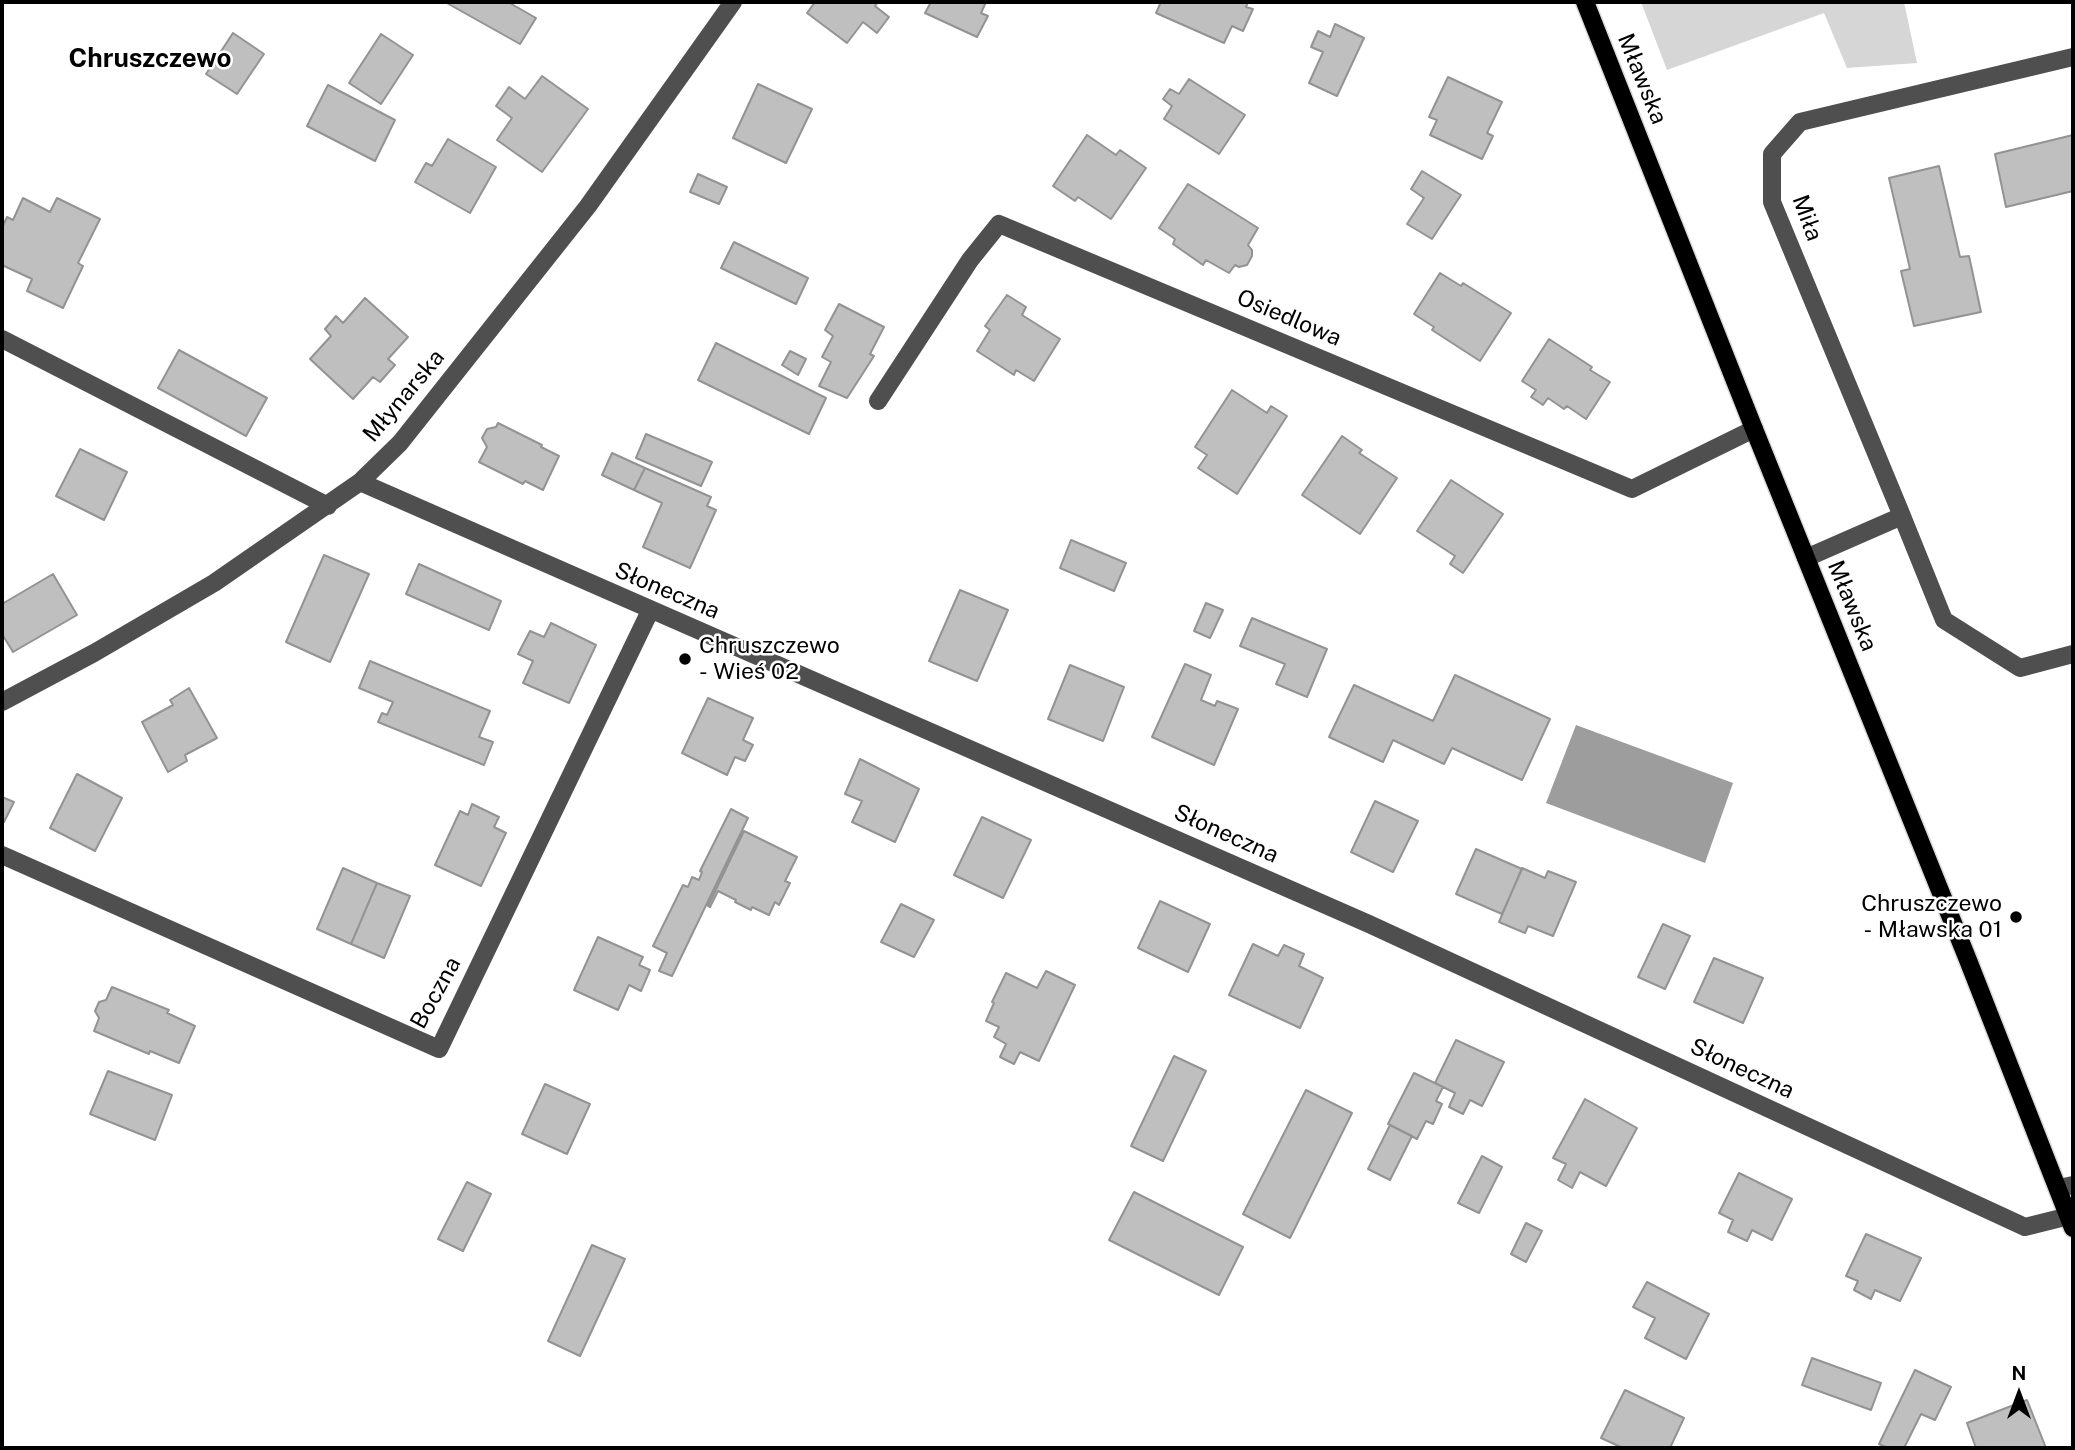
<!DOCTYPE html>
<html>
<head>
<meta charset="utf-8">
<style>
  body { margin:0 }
  #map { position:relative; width:2075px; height:1450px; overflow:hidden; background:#fff; font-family:"Public Sans",sans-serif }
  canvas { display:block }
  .frame { position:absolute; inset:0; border:4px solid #000; pointer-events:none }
  .north { position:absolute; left:1984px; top:1359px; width:70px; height:70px; -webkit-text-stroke:5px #fff; paint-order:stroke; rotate:0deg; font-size:19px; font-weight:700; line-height:28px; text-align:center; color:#000 }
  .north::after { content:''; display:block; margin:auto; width:24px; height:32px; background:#000; clip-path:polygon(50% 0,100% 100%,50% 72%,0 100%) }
</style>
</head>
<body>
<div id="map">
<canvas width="2075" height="1450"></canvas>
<div class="frame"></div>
<div class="north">N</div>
</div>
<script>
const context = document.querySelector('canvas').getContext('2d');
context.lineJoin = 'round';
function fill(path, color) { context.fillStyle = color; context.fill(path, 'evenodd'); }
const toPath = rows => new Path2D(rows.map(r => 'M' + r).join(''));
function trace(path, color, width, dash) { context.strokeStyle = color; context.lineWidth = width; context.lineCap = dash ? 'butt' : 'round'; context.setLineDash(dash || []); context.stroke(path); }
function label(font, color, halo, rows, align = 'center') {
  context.font = font + ' "Public Sans",sans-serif'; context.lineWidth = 5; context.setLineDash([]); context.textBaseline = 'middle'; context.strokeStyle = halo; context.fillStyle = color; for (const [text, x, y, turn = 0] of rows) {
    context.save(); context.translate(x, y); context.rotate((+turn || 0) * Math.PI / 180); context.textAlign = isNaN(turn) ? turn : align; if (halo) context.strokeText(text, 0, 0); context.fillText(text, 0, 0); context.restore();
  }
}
fill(toPath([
  [1641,2,1904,2,1917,63,1847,68,1824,13,1667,70]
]), '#d6d6d6');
fill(toPath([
  [1576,725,1733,783,1705,863,1546,803]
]), '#9d9d9d');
const building = toPath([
  [445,2,508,2,536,18,520,44,445,2],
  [815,2,878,2,875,6,889,17,877,33,863,22,847,43,807,13,815,2],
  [931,2,986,2,981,13,988,16,977,37,925,13,931,2],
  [1161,2,1248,2,1246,7,1253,9,1243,31,1232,26,1224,43,1156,13,1161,2],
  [1335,24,1364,38,1337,96,1309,83,1323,52,1311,47,1318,31,1330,37,1335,24],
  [233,33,264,54,237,94,206,74,233,33],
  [381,34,413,55,381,104,349,83,381,34],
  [542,76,588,109,542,172,497,140,512,118,496,106,509,87,525,99,542,76],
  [1448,77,1502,102,1487,133,1493,136,1482,159,1430,135,1437,120,1429,117,1448,77],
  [1189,79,1245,115,1219,154,1164,119,1172,106,1163,99,1170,89,1179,94,1189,79],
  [758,84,812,109,786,163,733,138,758,84],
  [328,85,395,120,375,161,307,126,328,85],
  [1087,135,1116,155,1120,150,1146,168,1111,219,1078,197,1075,201,1053,186,1087,135],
  [2073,135,2073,191,2006,207,1995,154,2073,135],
  [448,139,496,167,470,213,415,182,426,163,432,166,448,139],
  [1939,166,1960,257,1969,256,1981,312,1914,326,1901,271,1910,269,1889,178,1939,166],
  [1422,171,1461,195,1432,239,1407,224,1424,198,1411,189,1422,171],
  [698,174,727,187,719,204,690,192,698,174],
  [1188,184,1258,228,1248,245,1252,250,1252,256,1247,265,1239,267,1235,265,1229,273,1206,260,1203,265,1173,244,1175,239,1159,228,1188,184],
  [23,198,50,212,57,198,100,219,78,263,83,266,63,308,27,291,32,279,2,265,2,228,7,217,13,220,23,198],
  [734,242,808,278,796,304,721,268,734,242],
  [1440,273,1461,286,1463,283,1511,313,1480,361,1432,330,1434,327,1414,314,1440,273],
  [1007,295,1026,307,1022,315,1060,339,1034,381,1016,370,1014,375,977,351,990,330,985,326,1007,295],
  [365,298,408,337,388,359,395,365,380,382,373,377,353,399,310,359,331,336,325,329,336,316,343,323,365,298],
  [839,304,884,327,870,354,874,356,847,398,819,386,831,362,822,357,833,336,825,330,839,304],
  [1549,339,1592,367,1590,370,1610,382,1586,419,1567,406,1564,409,1548,398,1543,405,1531,397,1536,390,1522,381,1549,339],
  [716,343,826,398,809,434,698,380,716,343],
  [179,350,267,398,246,436,158,388,179,350],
  [790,351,806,359,798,375,782,365,790,351],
  [1232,390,1267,413,1271,406,1287,416,1237,494,1198,468,1207,455,1195,447,1232,390],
  [498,423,542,445,541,447,559,456,543,490,525,481,523,484,479,462,487,447,482,438,487,429,496,427,498,423],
  [646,434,712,462,701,486,636,458,646,434],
  [1342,436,1362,450,1359,453,1397,478,1360,534,1302,495,1342,436],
  [80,449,127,472,104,520,56,496,80,449],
  [612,453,645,468,634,490,602,475,612,453],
  [645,468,711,497,707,506,716,510,690,568,643,547,662,503,634,490,645,468],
  [1451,480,1503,514,1463,573,1450,564,1455,556,1417,531,1451,480],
  [1071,540,1126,563,1114,591,1060,568,1071,540],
  [324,555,369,574,330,662,286,642,324,555],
  [419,564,501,601,489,630,406,594,419,564],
  [53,574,77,615,13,652,2,634,2,604,53,574],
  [960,590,1008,610,977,681,929,661,960,590],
  [1206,603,1223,610,1210,638,1194,631,1206,603],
  [1252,618,1327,649,1307,697,1276,684,1285,664,1240,646,1252,618],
  [551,623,596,645,569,703,523,683,533,661,518,654,530,631,544,637,551,623],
  [370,661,490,711,479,737,493,742,484,765,378,722,382,713,387,715,393,702,359,688,370,661],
  [1185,664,1211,675,1201,700,1215,706,1217,701,1238,709,1214,765,1152,737,1185,664],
  [1070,665,1124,687,1103,741,1048,719,1070,665],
  [1455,675,1550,719,1522,780,1452,748,1444,764,1393,740,1383,762,1329,737,1354,685,1433,721,1455,675],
  [189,688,217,738,185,755,187,761,168,772,142,722,173,705,170,700,189,688],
  [708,698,753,718,743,740,753,745,745,761,735,757,727,775,682,753,708,698],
  [860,759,919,789,895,842,852,822,862,801,845,794,860,759],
  [77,774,122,798,95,851,50,828,77,774],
  [2,797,14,802,4,822,2,821,2,797],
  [1375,801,1418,821,1393,872,1351,852,1375,801],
  [472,804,499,817,494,827,506,833,481,886,435,865,460,811,468,815,472,804],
  [731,809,748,818,672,976,659,971,667,953,653,946,683,885,688,887,692,877,699,880,702,872,700,871,731,809],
  [982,817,1031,840,1003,898,954,875,982,817],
  [744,831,797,857,785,881,790,883,779,905,775,902,769,915,752,907,751,910,735,902,736,900,718,891,710,907,708,906,744,831],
  [1476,849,1522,869,1502,914,1456,894,1476,849],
  [343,868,377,883,351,944,317,929,343,868],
  [1522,868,1545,878,1548,871,1576,882,1553,936,1528,926,1525,933,1499,922,1522,868],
  [377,883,410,896,384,958,351,944,377,883],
  [1160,901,1210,924,1188,972,1138,948,1160,901],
  [901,904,934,920,914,957,881,942,901,904],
  [1663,924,1690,936,1665,989,1638,977,1663,924],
  [598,937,643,957,639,965,650,970,641,991,629,985,618,1010,574,990,598,937],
  [1253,944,1278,956,1284,945,1304,954,1299,966,1323,978,1300,1028,1229,995,1253,944],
  [1714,958,1763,978,1743,1023,1694,1002,1714,958],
  [1046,971,1075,985,1039,1061,1020,1052,1014,1064,1000,1057,1006,1044,994,1037,999,1027,986,1021,994,1003,992,1002,1006,973,1037,988,1046,971],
  [112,987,169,1010,167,1013,195,1026,179,1063,150,1051,149,1054,94,1031,99,1018,95,1011,99,1002,106,1000,112,987],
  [1456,1040,1504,1062,1482,1106,1470,1100,1463,1114,1449,1107,1455,1093,1435,1083,1456,1040],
  [1174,1056,1206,1071,1163,1161,1131,1146,1174,1056],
  [108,1071,172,1095,155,1140,90,1114,108,1071],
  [1414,1073,1443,1087,1436,1101,1442,1104,1433,1124,1426,1121,1417,1139,1388,1124,1414,1073],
  [545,1084,590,1104,567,1154,522,1134,545,1084],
  [1306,1090,1352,1113,1290,1238,1243,1214,1306,1090],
  [1585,1099,1637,1128,1606,1186,1580,1172,1572,1188,1558,1180,1566,1164,1553,1158,1585,1099],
  [1390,1125,1412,1136,1390,1180,1368,1169,1390,1125],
  [1482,1156,1502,1167,1479,1213,1458,1203,1482,1156],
  [1739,1173,1792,1199,1772,1240,1752,1230,1747,1241,1728,1232,1733,1220,1719,1213,1739,1173],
  [467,1182,491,1194,463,1251,438,1239,467,1182],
  [1134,1192,1243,1247,1219,1295,1109,1240,1134,1192],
  [1526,1223,1542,1231,1526,1262,1511,1254,1526,1223],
  [1866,1234,1921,1258,1900,1301,1875,1290,1871,1299,1854,1290,1858,1281,1846,1276,1866,1234],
  [592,1245,625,1259,580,1356,548,1341,592,1245],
  [1647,1282,1709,1314,1686,1359,1645,1338,1655,1318,1633,1307,1647,1282],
  [1812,1358,1881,1383,1871,1410,1802,1385,1812,1358],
  [1915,1370,1951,1387,1935,1420,1921,1414,1904,1448,1888,1448,1879,1444,1915,1370],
  [1625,1390,1684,1418,1670,1448,1623,1448,1601,1438,1625,1390],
  [2027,1400,2046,1448,1976,1448,1967,1423,2027,1400]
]);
fill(building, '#bfbfbf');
trace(building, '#939393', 2);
const major = toPath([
  [1585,2,1754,429,1968,960,2073,1228]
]);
trace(major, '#dbdbdb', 21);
trace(toPath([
  [2,339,328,506],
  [878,401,970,260,999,224,1632,489,1754,429],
  [360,482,1369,924,2025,1227,2069,1216],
  [1902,516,1772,202,1772,154,1800,122,2073,57],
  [1806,558,1902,516,1944,620,2020,668,2073,654],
  [2,702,94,653,214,583,360,482,400,443,588,206,733,2],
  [2,855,439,1049,650,611],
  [2059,1188,2073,1185]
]), '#4f4f4f', 18);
trace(major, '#000', 18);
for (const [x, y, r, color] of [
  [685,659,7,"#000"],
  [2016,917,7,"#000"]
]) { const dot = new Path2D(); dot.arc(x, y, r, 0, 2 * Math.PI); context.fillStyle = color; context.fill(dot); trace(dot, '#fff', 2.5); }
label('23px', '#000', '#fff', [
  ["Mławska",1642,79,68],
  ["Miła",1807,218,70],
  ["Osiedlowa",1289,318,23],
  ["Młynarska",404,396,-50],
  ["Słoneczna",667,591,23],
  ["Mławska",1852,606,68],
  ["Słoneczna",1226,834,24],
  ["Boczna",436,993,-61],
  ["Słoneczna",1742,1069,25]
]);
label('23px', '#000', '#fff', [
  ["Chruszczewo",699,646],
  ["- Wieś 02",699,672],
  ["Chruszczewo",2002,904,"right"],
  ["- Mławska 01",2002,930,"right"]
], 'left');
label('bold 26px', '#000', '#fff', [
  ["Chruszczewo",150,59]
]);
</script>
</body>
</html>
